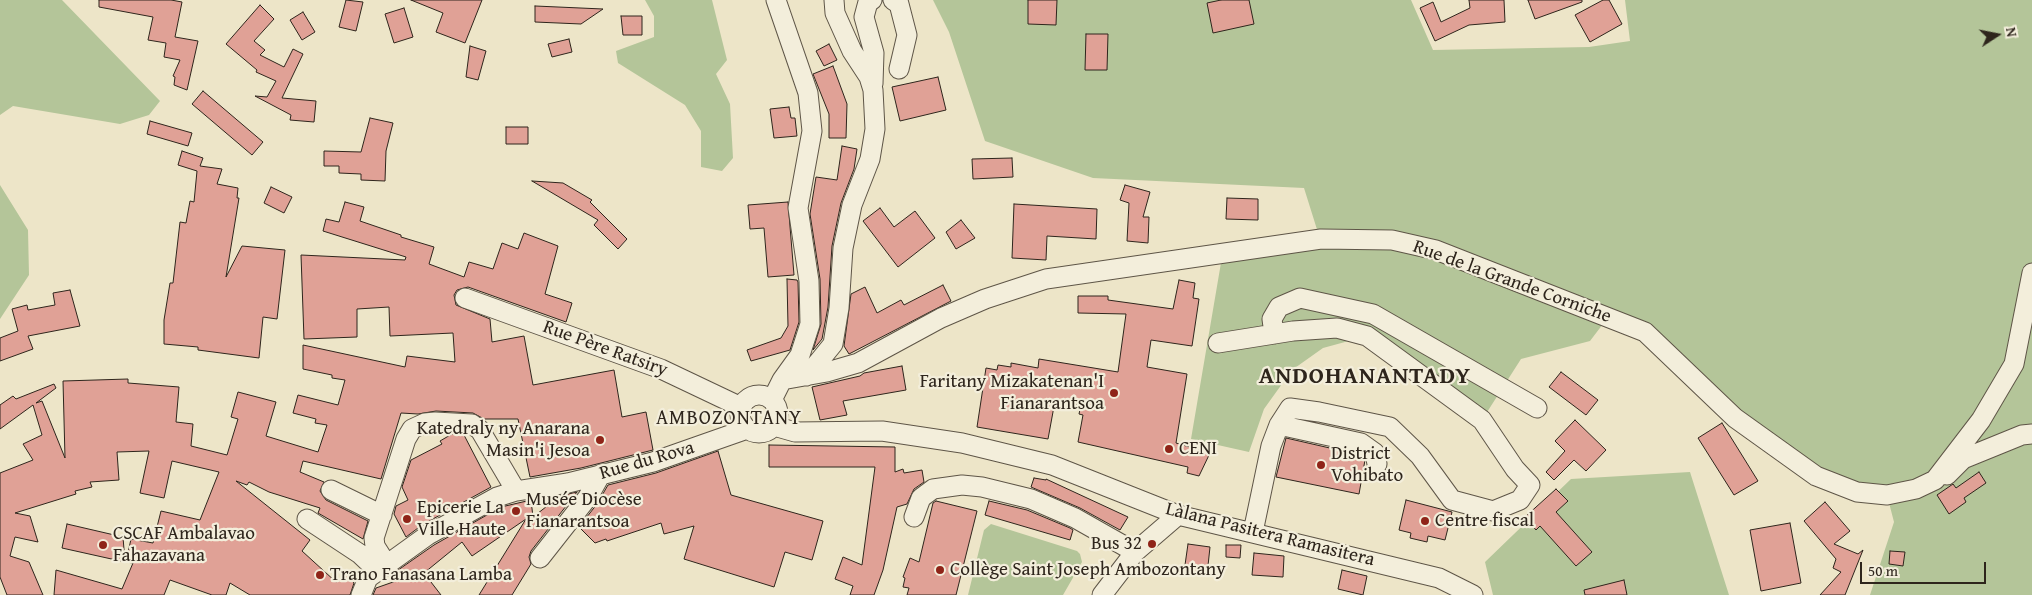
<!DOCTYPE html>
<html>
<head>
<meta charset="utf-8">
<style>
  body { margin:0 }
  #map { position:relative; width:2032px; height:595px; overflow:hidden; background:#ede5c8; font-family:"Gentium Book Plus",serif }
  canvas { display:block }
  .north { position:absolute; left:1972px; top:10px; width:50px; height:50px; -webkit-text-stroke:4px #f3eedb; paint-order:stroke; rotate:79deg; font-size:14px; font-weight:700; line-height:20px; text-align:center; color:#2e251c }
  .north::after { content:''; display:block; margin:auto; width:18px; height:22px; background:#2e251c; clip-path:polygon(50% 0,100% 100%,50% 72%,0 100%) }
  .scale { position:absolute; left:1860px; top:562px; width:126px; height:22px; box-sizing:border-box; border:2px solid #2e251c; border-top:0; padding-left:6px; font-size:15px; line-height:18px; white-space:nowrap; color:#2e251c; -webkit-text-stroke:4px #f3eedb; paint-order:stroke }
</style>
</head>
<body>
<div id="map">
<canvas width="2032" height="595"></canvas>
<div class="north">N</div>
<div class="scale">50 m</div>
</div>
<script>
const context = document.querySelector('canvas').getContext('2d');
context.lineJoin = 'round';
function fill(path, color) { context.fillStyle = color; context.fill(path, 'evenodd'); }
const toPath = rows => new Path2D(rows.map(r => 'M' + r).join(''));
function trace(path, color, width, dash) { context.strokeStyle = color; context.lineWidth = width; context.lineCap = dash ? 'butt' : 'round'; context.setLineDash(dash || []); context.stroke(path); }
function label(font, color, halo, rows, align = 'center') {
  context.font = font + ' "Gentium Book Plus",serif'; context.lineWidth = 4.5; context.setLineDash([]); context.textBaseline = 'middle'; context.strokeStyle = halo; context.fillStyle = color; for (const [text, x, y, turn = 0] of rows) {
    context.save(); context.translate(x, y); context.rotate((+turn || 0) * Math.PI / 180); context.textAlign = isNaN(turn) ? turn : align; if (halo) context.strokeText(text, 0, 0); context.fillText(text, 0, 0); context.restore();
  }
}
fill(toPath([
  [0,0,62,0,160,101,149,115,120,124,13,106,0,115],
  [645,0,712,0,727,60,716,74,730,104,733,158,722,171,701,167,701,131,685,105,618,63,616,51,654,37,654,16],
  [933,0,1411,0,1433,50,1589,47,1630,41,1625,0,2032,0,2032,595,1870,595,1894,522,1887,495,1816,476,1673,357,1609,316,1590,341,1521,359,1482,420,1367,336,1323,348,1292,370,1264,409,1249,452,1191,439,1223,251,1320,239,1304,188,1093,178,985,141,949,32],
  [0,185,28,230,29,275,0,319],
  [1690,472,1729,595,1493,595,1485,562,1571,479],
  [991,524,1077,551,1080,554,1082,562,1063,595,968,595,984,530]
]), '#b4c599');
const building = toPath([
  [99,0,171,0,182,2,175,37,198,41,187,90,174,85,175,77,173,76,180,60,164,57,166,43,148,40,153,17,99,7,99,0],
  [346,0,363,2,356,31,339,27,346,0],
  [411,0,482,0,465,43,436,32,443,13,411,0],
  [1028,0,1057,0,1056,25,1028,24,1028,0],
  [1221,0,1249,0,1254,24,1213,33,1207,3,1221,0],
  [1469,0,1504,0,1505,22,1469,25,1435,41,1420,8,1433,2,1441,22,1470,8,1469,0],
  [1528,0,1582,0,1582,2,1535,19,1528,0],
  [1603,0,1609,0,1622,24,1590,42,1575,15,1603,0],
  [260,5,274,19,254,41,265,50,260,55,284,67,293,49,303,54,282,98,316,101,314,122,290,120,291,115,255,96,267,97,276,81,256,72,257,70,226,44,260,5],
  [535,6,603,9,581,24,535,22,535,6],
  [404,8,413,37,394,43,385,14,404,8],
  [303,12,315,32,302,40,290,20,303,12],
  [621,16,642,16,642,35,623,35,621,16],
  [1086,34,1108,34,1107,70,1085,70,1086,34],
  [569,39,572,52,552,57,548,44,569,39],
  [829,44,837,60,824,66,816,51,829,44],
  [470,46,486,51,478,80,466,77,470,46],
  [833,66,847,104,846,138,829,138,829,114,813,74,833,66],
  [938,77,946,110,900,121,892,87,938,77],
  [203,91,263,142,252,155,192,104,203,91],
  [789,107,791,118,795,118,797,136,774,138,770,109,789,107],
  [370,118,393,123,386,151,385,181,361,180,361,174,339,173,339,166,324,166,324,151,361,152,370,118],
  [150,121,192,133,188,146,147,134,150,121],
  [506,127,528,127,528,144,506,144,506,127],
  [842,146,857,149,854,169,841,203,832,246,828,307,822,339,813,350,821,324,820,279,810,214,816,177,837,180,842,146],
  [182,151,203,158,200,166,222,169,217,184,238,188,237,198,239,198,226,277,242,246,285,250,277,319,263,317,259,358,198,350,198,347,164,344,164,320,170,283,173,283,180,222,186,223,190,201,194,202,197,171,178,165,182,151],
  [1012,158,1013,177,973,179,972,159,1012,158],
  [532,181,563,183,592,200,590,202,627,239,618,249,594,225,598,220,532,181],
  [1125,185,1150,192,1143,217,1149,217,1148,243,1127,241,1129,203,1120,200,1125,185],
  [271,187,292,197,284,213,264,203,271,187],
  [1227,198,1258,199,1258,220,1226,219,1227,198],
  [345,202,364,207,360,221,401,235,401,237,434,247,429,264,464,277,469,262,493,269,502,243,518,249,524,233,558,246,545,294,572,303,566,322,468,287,457,290,454,295,456,305,490,319,492,342,524,336,533,385,614,370,622,417,646,412,653,450,581,468,530,477,518,419,484,419,473,413,436,411,418,414,401,413,381,479,303,461,300,472,324,482,320,491,326,500,368,521,363,539,318,513,320,508,269,492,249,482,247,485,236,481,310,540,302,551,336,582,348,574,354,583,350,595,250,595,230,583,226,595,212,595,170,580,164,595,54,595,56,570,122,589,133,563,126,562,131,539,153,543,161,511,200,520,219,472,172,461,164,498,140,493,149,451,117,452,119,480,90,482,92,487,75,491,76,494,15,513,30,516,38,542,15,537,10,556,29,562,43,595,7,595,0,577,0,473,33,460,23,444,42,435,33,405,0,429,0,405,13,396,16,399,54,384,56,388,36,403,42,401,65,458,63,381,128,379,128,383,179,387,176,422,193,424,191,446,227,455,238,419,231,417,238,392,276,402,266,436,318,452,327,425,315,423,316,419,293,413,298,395,338,405,345,380,332,378,332,375,303,369,303,345,405,367,407,356,455,362,453,333,390,336,389,307,357,309,357,337,304,339,301,255,405,260,406,257,323,231,326,219,339,222,345,202],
  [788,202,794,275,768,277,764,228,750,229,748,205,788,202],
  [1014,204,1097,209,1096,239,1047,236,1046,260,1012,258,1014,204],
  [880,208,894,227,915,211,935,238,898,267,863,221,880,208],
  [961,220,975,238,956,249,946,232,961,220],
  [787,279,797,280,798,282,799,322,790,350,751,361,747,350,781,338,788,326,787,279],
  [1179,280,1195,283,1193,298,1199,299,1192,346,1151,340,1147,367,1187,374,1176,443,1210,453,1199,476,1187,473,1188,467,1078,442,1083,415,1079,414,1081,405,1055,401,1048,439,977,427,986,368,997,370,998,365,1011,367,1011,363,1038,368,1039,359,1118,372,1126,314,1078,313,1078,296,1108,296,1108,300,1173,309,1179,280],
  [943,285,951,301,849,354,844,346,851,294,865,287,877,313,901,300,904,305,943,285],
  [70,290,80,326,28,336,33,349,0,361,0,338,18,331,12,309,27,305,28,310,55,305,53,293,70,290],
  [902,366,906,390,843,401,847,415,820,420,812,387,860,376,864,373,902,366],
  [1561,372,1598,400,1586,415,1549,387,1561,372],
  [1575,420,1606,450,1586,471,1574,460,1554,480,1546,472,1565,451,1555,441,1575,420],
  [1722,423,1758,481,1734,495,1698,438,1722,423],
  [452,434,464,435,491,487,422,525,406,537,394,514,396,506,408,500,402,487,411,460,442,444,440,441,452,434],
  [1286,438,1356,454,1365,460,1359,494,1276,477,1286,438],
  [769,445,895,447,895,472,903,469,904,473,922,470,924,482,914,489,907,504,897,507,883,570,874,595,850,595,853,586,835,579,843,557,862,565,875,467,769,467,769,445],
  [718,451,731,495,823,521,812,560,785,552,774,587,684,559,694,526,664,534,661,523,607,541,606,539,595,543,579,527,597,504,608,485,656,473,718,451],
  [1979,472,1986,483,1964,498,1966,502,1949,514,1937,495,1953,484,1956,488,1979,472],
  [1034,478,1046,480,1046,479,1128,517,1120,530,1080,508,1031,487,1034,478],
  [1556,489,1568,501,1556,512,1592,552,1576,566,1540,526,1536,530,1525,517,1556,489],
  [577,492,531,551,529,557,531,564,512,595,479,595,526,519,472,556,462,542,424,573,441,595,373,595,376,588,396,581,391,575,434,545,501,507,531,500,533,517,560,496,577,492],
  [1406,500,1452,512,1445,540,1428,536,1427,542,1410,538,1411,533,1399,530,1406,500],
  [936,501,977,511,956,595,907,595,909,588,903,587,905,578,903,577,910,558,919,562,933,503,936,501],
  [989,501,1027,510,1070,528,1073,530,1070,540,985,515,989,501],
  [1825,502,1850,531,1834,544,1858,554,1863,550,1845,595,1820,595,1841,572,1833,568,1836,559,1804,521,1825,502],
  [1790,523,1801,583,1761,591,1750,530,1790,523],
  [67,524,123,537,125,562,62,548,67,524],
  [1188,544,1210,547,1207,575,1184,572,1188,544],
  [1226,545,1241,545,1240,558,1226,557,1226,545],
  [1890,551,1905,552,1903,566,1889,564,1890,551],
  [1254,553,1284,556,1283,577,1252,575,1254,553],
  [1342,570,1367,576,1363,595,1338,589,1342,570],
  [1624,580,1627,595,1585,595,1584,590,1624,580]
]);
fill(building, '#e0a196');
trace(building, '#2e251c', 1);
const minor = toPath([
  [776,0,808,93,812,131,798,208,809,281,810,324,800,355,782,380],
  [872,0,868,2,864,17,874,53,873,84],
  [893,0,899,4,907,35,899,69],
  [465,298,661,369,741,407],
  [1274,334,1272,319,1279,307,1300,298,1373,314,1537,408],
  [1218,343,1293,331,1337,328,1367,336,1482,420,1515,469,1530,485,1520,500,1493,511,1452,500,1420,456,1390,427,1319,412,1290,408,1279,425,1271,446,1253,532],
  [807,376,833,344,839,308,843,248,852,205,870,159,875,129,873,90,869,77,852,51,835,13,834,0],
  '740 414a19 19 0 1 1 38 0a19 19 0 1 1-38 0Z',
  [772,400,782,380,827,372,858,363,941,318,985,299,1046,279,1321,239,1392,240,1436,250,1645,332,1735,418,1816,476,1857,492,1887,495,1916,489,1935,480,1981,420,2014,364,2032,273],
  [1279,425,1361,443,1375,453,1377,464],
  [774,426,795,432,882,431,962,443,1052,465,1178,515,1439,578,1473,595],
  [1947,475,1963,459,2022,435,2032,434],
  [331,490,382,515],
  [914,517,921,498,933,489,962,485,982,487,1031,499,1075,518,1135,552],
  [307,519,360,554,378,571],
  [540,558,588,497,601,474],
  [387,565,375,546,374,538,406,439,412,429,425,423,435,422,472,424,480,430,516,491],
  [361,595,368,578,378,571,428,535,497,497,516,491,568,483,653,462,747,429],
  [1102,595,1135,552,1178,515]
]);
trace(minor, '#5e5547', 21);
trace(minor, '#f3eedb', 19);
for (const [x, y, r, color] of [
  [1114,393,5,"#8f2418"],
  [600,440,5,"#8f2418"],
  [1169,449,5,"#8f2418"],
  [1321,465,5,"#8f2418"],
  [516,511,5,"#8f2418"],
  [407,519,5,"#8f2418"],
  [1425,521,5,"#8f2418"],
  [1152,544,5,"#8f2418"],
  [103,545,5,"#8f2418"],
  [940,570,5,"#8f2418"],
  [320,575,5,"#8f2418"]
]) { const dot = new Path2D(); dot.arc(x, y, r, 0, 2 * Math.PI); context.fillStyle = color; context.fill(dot); trace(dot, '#f3eedb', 2); }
label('19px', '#2e251c', '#f3eedb', [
  ["Rue de la Grande Corniche",1512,282,20],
  ["Rue Père Ratsiry",605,349,20],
  ["Rue du Rova",647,461,-16],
  ["Làlana Pasitera Ramasitera",1270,535,14]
]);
label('19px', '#2e251c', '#f3eedb', [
  ["Faritany Mizakatenan'I",1104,382,"right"],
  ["Fianarantsoa",1104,404,"right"],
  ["Katedraly ny Anarana",590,429,"right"],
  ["Masin'i Jesoa",590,451,"right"],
  ["CENI",1179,449],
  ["District",1331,454],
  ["Vohibato",1331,476],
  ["Musée Diocèse",526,500],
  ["Fianarantsoa",526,522],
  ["Epicerie La",417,508],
  ["Ville Haute",417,530],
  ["Centre fiscal",1435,521],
  ["CSCAF Ambalavao",113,534],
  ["Fahazavana",113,556],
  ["Bus 32",1142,544,"right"],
  ["Collège Saint Joseph Ambozontany",950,570],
  ["Trano Fanasana Lamba",330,575]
], 'left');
context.letterSpacing = '1px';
label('20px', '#2e251c', '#f3eedb', [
  ["AMBOZONTANY",729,419]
]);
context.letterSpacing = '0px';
context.letterSpacing = '1px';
label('bold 24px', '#2e251c', '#f3eedb', [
  ["ANDOHANANTADY",1365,377]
]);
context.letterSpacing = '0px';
</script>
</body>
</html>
